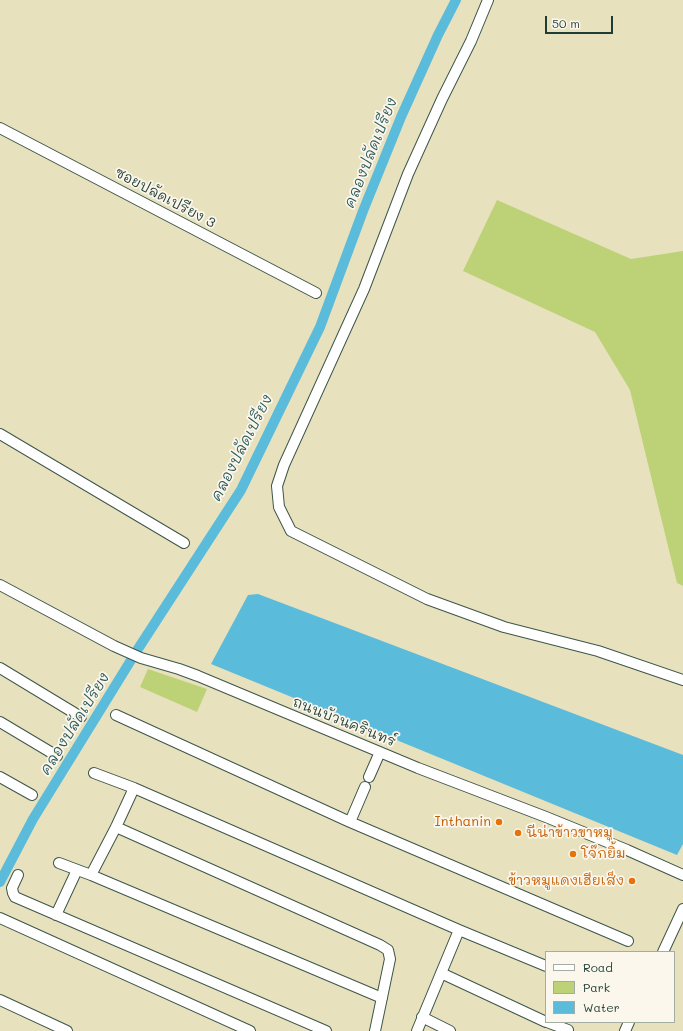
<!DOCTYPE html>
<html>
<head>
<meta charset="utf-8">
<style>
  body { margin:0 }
  #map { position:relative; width:683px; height:1031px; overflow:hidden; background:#e7e1be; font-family:Mali,sans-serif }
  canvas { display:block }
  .legend { position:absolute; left:545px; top:951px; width:130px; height:72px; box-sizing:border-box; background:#fbf7ec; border:1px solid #a3ada2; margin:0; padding:5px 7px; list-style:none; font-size:12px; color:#1f3d34 }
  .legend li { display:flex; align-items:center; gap:8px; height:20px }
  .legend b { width:20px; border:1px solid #a3ada2 }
  .scale { position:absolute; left:545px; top:16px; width:68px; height:18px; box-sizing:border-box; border:2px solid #1f3d34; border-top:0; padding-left:5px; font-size:12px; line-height:14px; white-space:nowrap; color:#1f3d34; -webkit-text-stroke:3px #fbf7ec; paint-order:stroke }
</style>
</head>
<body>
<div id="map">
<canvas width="683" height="1031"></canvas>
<ul class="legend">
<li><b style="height:5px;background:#fff"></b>Road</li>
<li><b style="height:11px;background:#bdd276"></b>Park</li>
<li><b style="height:11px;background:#5bbbda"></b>Water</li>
</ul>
<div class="scale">50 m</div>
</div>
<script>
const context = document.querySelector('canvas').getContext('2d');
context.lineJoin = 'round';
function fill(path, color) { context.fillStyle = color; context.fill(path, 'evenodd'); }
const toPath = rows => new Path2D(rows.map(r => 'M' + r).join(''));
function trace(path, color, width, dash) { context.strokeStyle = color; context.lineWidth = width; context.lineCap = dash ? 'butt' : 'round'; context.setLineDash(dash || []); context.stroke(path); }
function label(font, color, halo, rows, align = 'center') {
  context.font = font + ' Mali,"Playpen Sans Thai",sans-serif'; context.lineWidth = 3.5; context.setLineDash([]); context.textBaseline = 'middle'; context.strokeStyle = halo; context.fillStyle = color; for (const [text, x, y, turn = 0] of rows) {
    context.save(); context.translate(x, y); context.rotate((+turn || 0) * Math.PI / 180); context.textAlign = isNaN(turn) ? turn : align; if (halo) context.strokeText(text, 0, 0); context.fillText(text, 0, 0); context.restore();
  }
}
fill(toPath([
  [497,200,631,259,683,251,683,586,677,583,630,390,595,332,463,271],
  [148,669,207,689,197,712,140,687]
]), '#bdd276');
fill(toPath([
  [258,594,683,755,683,844,677,855,211,664,248,595]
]), '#5bbbda');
trace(toPath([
  [0,882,33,819,136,652,241,490,320,327,363,211,401,117,438,35,456,0]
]), '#5bbbda', 10);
const minor = toPath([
  [488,0,471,41,442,99,408,174,364,289,284,465,277,486,279,507,291,531,427,599,504,627,598,651,683,680],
  [0,128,316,293],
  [0,434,184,543],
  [0,585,114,646,141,658,179,669,198,676,418,768,546,817,627,850,683,875],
  [0,668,81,717],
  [116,715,350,822,628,941],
  [0,722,57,756],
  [94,773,134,788,459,930,546,966],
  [0,777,32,795],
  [369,777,380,752],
  [350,822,365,787],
  [116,827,380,945,388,950,390,959,375,1031],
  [59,863,91,875,382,998],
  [18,875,12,888,13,893,15,897,326,1031],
  [91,875,116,827,134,788],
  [56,915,77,870],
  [0,918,250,1031],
  [663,952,683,909],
  [441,973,546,1022],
  [0,1000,67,1031],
  [422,1017,450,1031],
  [547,1022,568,1030],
  [417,1031,459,930],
  [625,1031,629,1022]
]);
trace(minor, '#3d5649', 12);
trace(minor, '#fff', 10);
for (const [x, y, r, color] of [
  [499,822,4,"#e8710a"],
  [518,833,4,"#e8710a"],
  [573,854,4,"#e8710a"],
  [632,881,4,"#e8710a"]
]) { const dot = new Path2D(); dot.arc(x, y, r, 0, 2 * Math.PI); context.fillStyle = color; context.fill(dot); trace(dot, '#fbf7ec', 1.5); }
label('14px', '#1f3d34', '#fbf7ec', [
  ["ซอยปลัดเปรียง 3",165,198,28],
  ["ถนนบัวนครินทร์",344,722,22]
]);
label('14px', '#c56008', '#fbf7ec', [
  ["Inthanin",491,822],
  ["นีน่าข้าวขาหมู",526,833,"left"],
  ["โจ๊กยิ้ม",581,854,"left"],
  ["ข้าวหมูแดงเฮียเส็ง",624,881]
], 'right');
label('italic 15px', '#2e5c5e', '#fbf7ec', [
  ["คลองปลัดเปรียง",371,153,-68],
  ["คลองปลัดเปรียง",242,448,-63],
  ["คลองปลัดเปรียง",75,724,-58]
]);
</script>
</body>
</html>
